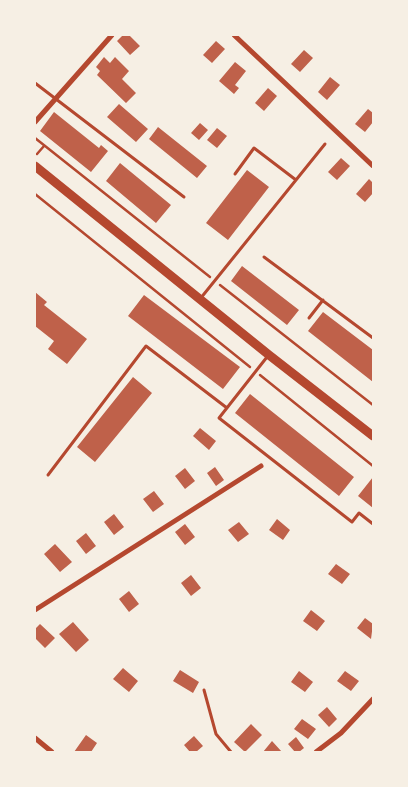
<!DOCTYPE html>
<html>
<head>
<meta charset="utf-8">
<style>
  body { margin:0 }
  #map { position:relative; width:408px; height:787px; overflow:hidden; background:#f6efe4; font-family:"Nunito Sans",sans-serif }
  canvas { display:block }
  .frame { position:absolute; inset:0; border:36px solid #f6efe4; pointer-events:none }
</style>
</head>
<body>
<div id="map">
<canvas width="408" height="787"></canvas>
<div class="frame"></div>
</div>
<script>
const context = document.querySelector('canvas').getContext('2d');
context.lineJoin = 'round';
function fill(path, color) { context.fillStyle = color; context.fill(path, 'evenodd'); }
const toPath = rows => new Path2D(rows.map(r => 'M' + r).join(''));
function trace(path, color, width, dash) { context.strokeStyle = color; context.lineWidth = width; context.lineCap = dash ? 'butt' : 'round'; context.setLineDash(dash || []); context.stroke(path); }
fill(toPath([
  [123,35,129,35,140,46,130,55,117,41],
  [216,41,225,49,212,63,203,55],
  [304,50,313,58,300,72,291,64],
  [104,57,110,63,115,57,129,71,122,79,136,93,126,103,97,75,100,71,96,67],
  [235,62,246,71,235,85,239,88,234,94,219,81],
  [330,77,340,85,327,100,318,92],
  [268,88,277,96,264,111,255,103],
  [119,104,148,129,136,142,107,117],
  [368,109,373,113,373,122,365,132,355,124],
  [54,112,99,148,101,145,108,151,91,172,40,131],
  [200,123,208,130,199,140,191,133],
  [158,127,207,166,197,178,149,139],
  [217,128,227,136,217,148,207,140],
  [341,158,350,166,337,180,328,172],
  [120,163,171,205,156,223,106,181],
  [247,170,269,187,228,240,206,223],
  [369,179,373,183,373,193,365,202,356,194],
  [242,266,299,310,287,325,231,281],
  [35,292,47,302,44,305,87,339,67,364,48,349,54,341,35,326],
  [144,295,240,367,223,389,128,316],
  [323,312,373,350,373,382,308,331],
  [133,377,152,393,95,462,77,447],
  [250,394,354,477,339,496,235,413],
  [200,428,216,441,209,450,193,436],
  [215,467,224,480,216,486,207,473],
  [185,468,195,481,185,489,175,476],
  [373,477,373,508,358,496],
  [154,491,164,504,153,512,143,499],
  [114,514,124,527,114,535,104,522],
  [277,519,290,530,283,540,269,530],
  [239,522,249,534,238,542,228,530],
  [185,524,195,537,185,545,175,532],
  [86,533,96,546,86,554,76,541],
  [55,544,72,562,60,572,44,554],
  [336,564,350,574,342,584,328,574],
  [191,575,201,588,191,596,181,583],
  [129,591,139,604,129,612,119,599],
  [311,610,325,621,317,631,303,621],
  [365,618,373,624,371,639,357,628],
  [73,622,89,640,76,652,59,634],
  [40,624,55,638,45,648,35,638,35,629],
  [123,668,138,681,129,692,113,679],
  [180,670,199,682,193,693,173,681],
  [299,671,313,682,305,692,291,682],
  [345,671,359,681,351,691,337,681],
  [327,707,337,719,329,727,318,715],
  [302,719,316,729,308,739,294,729],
  [251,724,262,735,245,752,234,742],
  [86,735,97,743,91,752,74,752],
  [194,736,203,746,196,752,190,752,184,745],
  [296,737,304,748,299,752,295,752,288,744],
  [272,741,282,752,263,752]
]), '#bf614a');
trace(toPath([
  [35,138,210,277],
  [37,154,44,146],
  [35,194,250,367],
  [220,285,373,405],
  [260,375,373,466]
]), '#b5482f', 2.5);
trace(toPath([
  [35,83,184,197],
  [235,174,254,148,296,180],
  [264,257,373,338],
  [200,299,325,144],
  [309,318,323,300],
  [267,357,219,418,352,522,359,513,373,524],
  [48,475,146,346,227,408],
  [204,690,216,734,231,752]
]), '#b5482f', 3);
trace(toPath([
  [234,35,373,166],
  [35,122,112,35],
  [35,610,261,466],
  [35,738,52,752],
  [316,752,341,733,373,699]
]), '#b5482f', 5);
trace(toPath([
  [35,166,269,355,373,436]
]), '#b5482f', 9);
</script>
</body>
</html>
